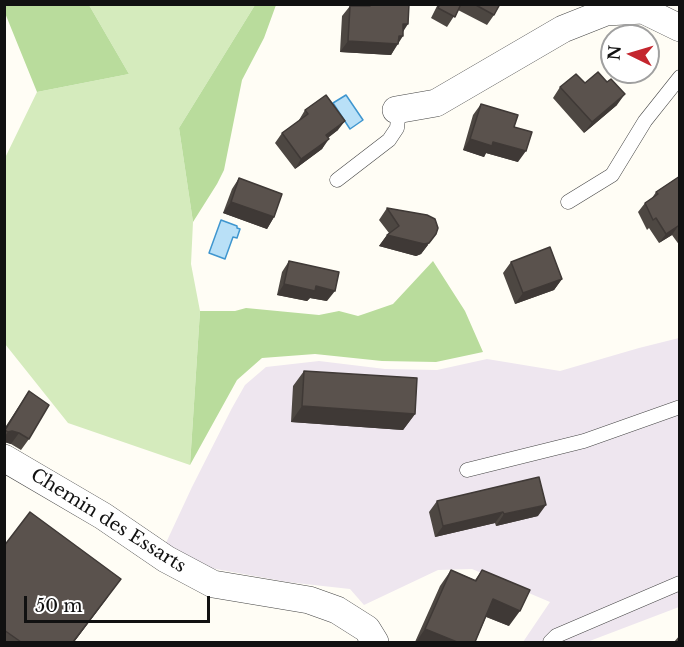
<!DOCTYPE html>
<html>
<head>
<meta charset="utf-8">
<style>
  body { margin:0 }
  #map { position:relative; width:684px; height:647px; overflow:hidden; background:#fffdf5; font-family:"Libre Baskerville",serif }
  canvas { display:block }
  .frame { position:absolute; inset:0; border:6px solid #111; pointer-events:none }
  .north { position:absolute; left:600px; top:24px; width:60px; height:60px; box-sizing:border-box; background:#fff; border:2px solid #a0a0a0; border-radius:50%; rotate:275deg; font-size:16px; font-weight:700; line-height:24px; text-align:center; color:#111 }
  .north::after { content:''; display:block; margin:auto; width:21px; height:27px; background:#c4262e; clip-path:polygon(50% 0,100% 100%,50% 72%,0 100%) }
  .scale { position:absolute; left:24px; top:596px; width:186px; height:27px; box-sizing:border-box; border:3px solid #111; border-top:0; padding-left:8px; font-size:18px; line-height:21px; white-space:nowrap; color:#111; -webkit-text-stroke:4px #fff; paint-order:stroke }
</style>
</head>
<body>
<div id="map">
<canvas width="684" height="647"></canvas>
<div class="frame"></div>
<div class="north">N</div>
<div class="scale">50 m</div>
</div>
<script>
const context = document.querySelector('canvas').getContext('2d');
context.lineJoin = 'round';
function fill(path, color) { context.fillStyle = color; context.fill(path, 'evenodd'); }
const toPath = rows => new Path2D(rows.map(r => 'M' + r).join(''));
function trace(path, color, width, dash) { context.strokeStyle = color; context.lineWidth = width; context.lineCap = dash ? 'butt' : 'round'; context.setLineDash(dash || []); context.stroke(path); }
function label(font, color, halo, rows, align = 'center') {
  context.font = font + ' "Libre Baskerville",serif'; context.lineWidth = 6; context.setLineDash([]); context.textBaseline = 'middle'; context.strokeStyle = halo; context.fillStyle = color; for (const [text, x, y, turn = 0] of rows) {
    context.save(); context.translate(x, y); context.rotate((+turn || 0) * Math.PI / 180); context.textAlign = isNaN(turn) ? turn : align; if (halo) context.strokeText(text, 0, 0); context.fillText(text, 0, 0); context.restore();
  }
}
fill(toPath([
  [679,338,679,607,587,642,523,642,550,602,472,569,438,570,364,605,350,589,287,582,205,567,165,545,192,487,232,408,245,385,266,367,319,361,385,369,437,370,487,359,560,371,639,348]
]), '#eee6ef');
fill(toPath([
  [89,5,255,5,179,128,193,222,191,264,200,311,190,465,68,423,5,344,4,160,37,92,129,74]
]), '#d5ebbd');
fill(toPath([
  [5,4,89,5,129,74,37,92,5,13],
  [255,5,276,5,264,38,242,80,224,170,217,184,193,222,179,128],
  [433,261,465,311,483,352,436,362,382,361,315,354,262,358,237,380,190,465,200,311,235,311,246,308,319,315,339,311,358,316,364,314,393,304]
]), '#b9dc9c');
const water = toPath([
  [346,95,363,120,350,129,333,103,346,95],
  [221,220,237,226,237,228,240,229,237,238,233,237,225,259,209,253,221,220]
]);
fill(water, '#b9e0f7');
trace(water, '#3f96cf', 1.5);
const service = toPath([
  [337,180,389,140,397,128,399,109],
  [568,202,612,175,645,121,680,77],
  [467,470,584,441,680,407],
  [550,642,556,636,680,583]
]);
const minor = toPath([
  [396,110,436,103,563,29,606,12,643,10,680,28],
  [4,458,103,516,166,559,213,584,309,600,337,610,367,629,375,642]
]);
trace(service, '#444', 15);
trace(minor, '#444', 28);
trace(service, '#fff', 14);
trace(minor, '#fff', 27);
fill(toPath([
  [366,4,409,4,403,32,398,42,391,55,340,52,342,16,350,6,365,6],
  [438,4,500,4,494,15,487,25,458,10,447,27,431,18],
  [585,83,617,105,584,133,553,98,560,87],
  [481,104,514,127,518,162,486,153,484,157,463,150,473,115],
  [305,110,338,130,328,138,322,149,295,169,275,143,282,133,299,121,299,120],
  [680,176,680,246,672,235,659,243,649,228,647,230,638,212,645,203,652,198,656,192],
  [239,178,274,217,267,229,223,213,232,189],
  [387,208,428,245,421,254,416,256,379,246,387,235,389,233,379,220],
  [289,261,327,301,310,298,307,301,277,295,282,272],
  [511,262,562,279,554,290,515,304,503,273],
  [304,371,415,414,403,430,291,422,293,386],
  [29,391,29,439,21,450,11,444,5,442,4,429],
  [437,501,538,516,496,526,495,523,435,537,429,512],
  [4,546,108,597,74,642,4,642],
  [451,570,475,580,482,570,509,626,486,617,475,642,415,642,440,586],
  [680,635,680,642,674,642]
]), '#4d4742');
fill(toPath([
  [403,24,408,24,401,35],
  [399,36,403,36,391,55,340,52,348,41],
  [625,94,617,105,584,133,592,122],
  [345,121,338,130,319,144,326,135],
  [329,139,322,149,295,169,301,159],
  [470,139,493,142,526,151,518,162,486,153,484,157,463,150],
  [231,202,274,217,267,229,223,213],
  [678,226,672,235,659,243,666,234],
  [436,234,421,254,416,256,379,246,387,235],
  [562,279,554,290,515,304,523,293],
  [284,284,316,286,335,291,327,301,310,298,307,301,277,295],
  [302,406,415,414,403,430,291,422],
  [12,431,19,433,11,444,4,442,4,437,8,432],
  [546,505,538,516,496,526,504,514],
  [503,512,495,523,435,537,443,526],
  [121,579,74,642,73,642],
  [493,599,520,611,509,626,482,615],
  [425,629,457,642,416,642]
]), '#3f3936');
const building = toPath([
  [370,4,409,4,408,24,403,24,403,36,399,36,398,44,348,41,350,6,370,6,370,4],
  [440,4,461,4,455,17,438,8,440,4],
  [474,4,500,4,494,15,474,4],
  [598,72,607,82,611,79,625,94,592,122,560,87,576,74,585,83,598,72],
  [326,95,345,121,326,135,329,139,301,159,282,133,308,114,305,110,326,95],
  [481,104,518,115,514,127,532,132,526,151,493,142,492,146,470,139,481,104],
  [680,176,680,227,678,226,666,234,656,218,653,220,645,203,658,194,656,192,680,176],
  [239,178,282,194,274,217,231,202,239,178],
  [387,208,427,215,435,219,438,228,436,234,429,243,424,244,387,235,399,226,387,208],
  [550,247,562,279,523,293,511,262,550,247],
  [289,261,339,272,335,291,316,286,315,291,284,284,289,261],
  [304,371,417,378,415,414,302,406,304,371],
  [29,391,49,405,29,439,19,433,12,431,8,432,5,430,29,391],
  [539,477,546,505,504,514,503,512,443,526,437,501,539,477],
  [30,512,121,579,73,642,21,642,4,630,4,546,30,512],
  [451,570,476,581,482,570,530,590,520,611,493,599,475,642,457,642,425,629,451,570]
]);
fill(building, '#5a524d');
trace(building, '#3f3936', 1.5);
label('18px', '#111', '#fff', [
  ["Chemin des Essarts",108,521,32]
]);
</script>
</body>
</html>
